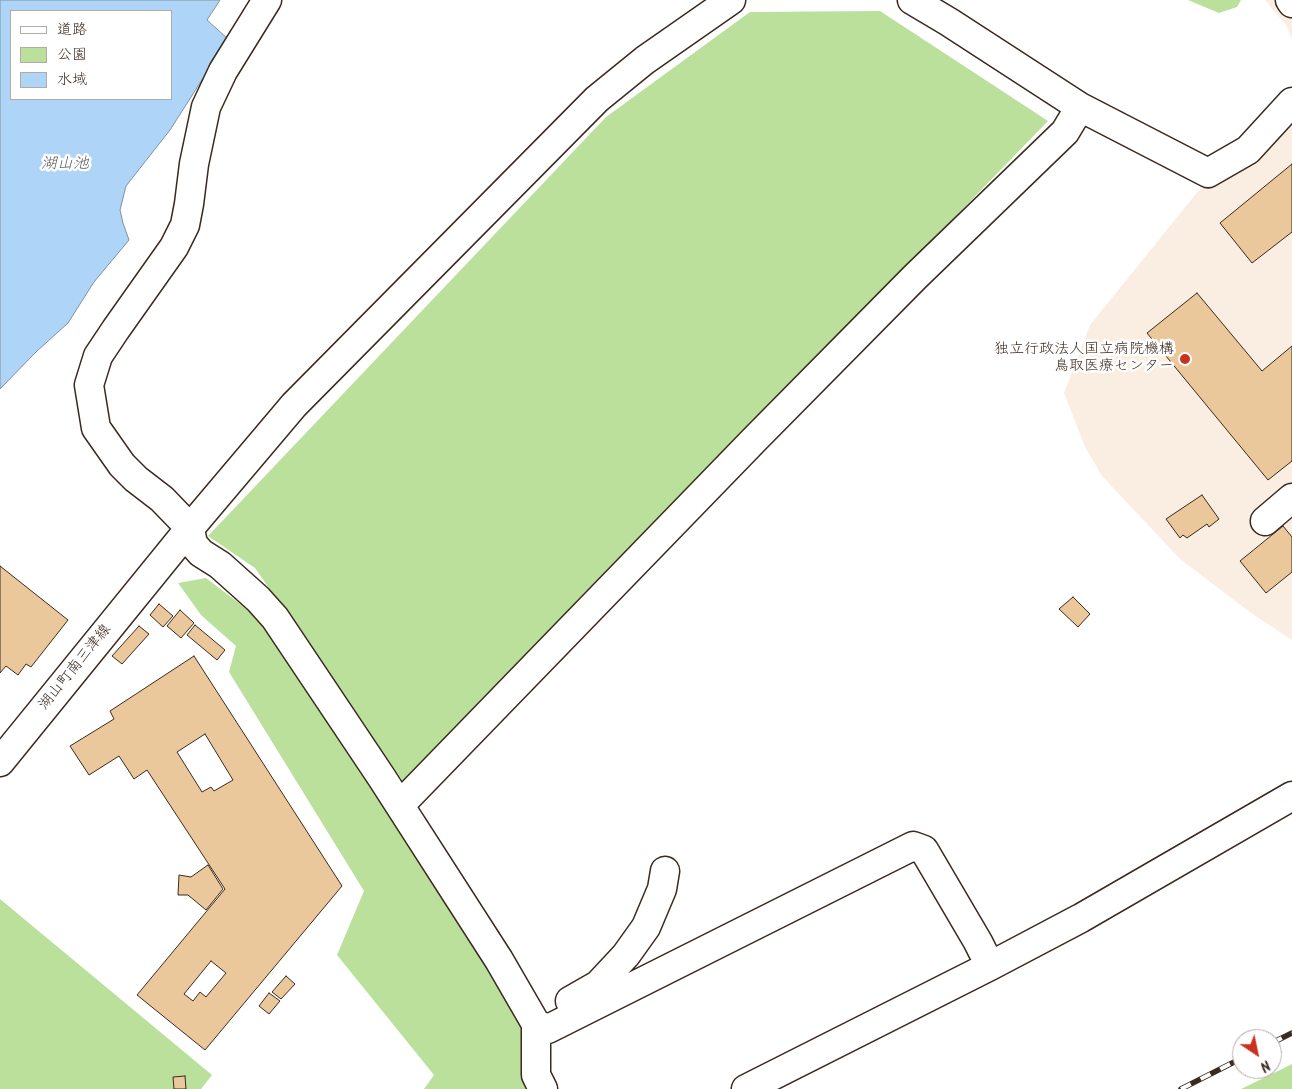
<!DOCTYPE html>
<html>
<head>
<meta charset="utf-8">
<style>
  body { margin:0 }
  #map { position:relative; width:1292px; height:1089px; overflow:hidden; background:#fff; font-family:Kalam,"Klee One",sans-serif }
  canvas { display:block }
  .legend { position:absolute; left:10px; top:10px; width:162px; height:90px; box-sizing:border-box; background:#fff; border:1px solid #b1aaa5; margin:0; padding:6px 9px; list-style:none; font-size:15px; color:#3b2a1e }
  .legend li { display:flex; align-items:center; gap:10px; height:25px }
  .legend b { width:25px; border:1px solid #b1aaa5 }
  .north { position:absolute; left:1232px; top:1029px; width:50px; height:50px; box-sizing:border-box; background:#fff; border:1px solid #b1aaa5; border-radius:50%; rotate:146deg; font-size:14px; font-weight:700; line-height:20px; text-align:center; color:#3b2a1e }
  .north::after { content:''; display:block; margin:auto; width:18px; height:22px; background:#c8321e; clip-path:polygon(50% 0,100% 100%,50% 72%,0 100%) }
</style>
</head>
<body>
<div id="map">
<canvas width="1292" height="1089"></canvas>
<ul class="legend">
<li><b style="height:6px;background:#fff"></b>道路</li>
<li><b style="height:14px;background:#bae09b"></b>公園</li>
<li><b style="height:14px;background:#aed4f7"></b>水域</li>
</ul>
<div class="north">N</div>
</div>
<script>
const context = document.querySelector('canvas').getContext('2d');
context.lineJoin = 'round';
function fill(path, color) { context.fillStyle = color; context.fill(path, 'evenodd'); }
const toPath = rows => new Path2D(rows.map(r => 'M' + r).join(''));
function trace(path, color, width, dash) { context.strokeStyle = color; context.lineWidth = width; context.lineCap = dash ? 'butt' : 'round'; context.setLineDash(dash || []); context.stroke(path); }
function label(font, color, halo, rows, align = 'center') {
  context.font = font + ' Kalam,"Klee One",sans-serif'; context.lineWidth = 5; context.setLineDash([]); context.textBaseline = 'middle'; context.strokeStyle = halo; context.fillStyle = color; for (const [text, x, y, turn = 0] of rows) {
    context.save(); context.translate(x, y); context.rotate((+turn || 0) * Math.PI / 180); context.textAlign = isNaN(turn) ? turn : align; if (halo) context.strokeText(text, 0, 0); context.fillText(text, 0, 0); context.restore();
  }
}
fill(toPath([
  [1265,0,1292,0,1292,39,1286,25],
  [1292,124,1292,640,1251,613,1180,559,1102,476,1085,447,1064,393,1090,325,1199,190,1253,165]
]), '#f9eee1');
fill(toPath([
  [1188,0,1241,0,1237,7,1219,13],
  [880,11,1048,121,405,784,255,568,208,536,606,117,750,12],
  [206,578,265,623,522,1022,525,1068,531,1089,424,1089,434,1075,337,955,364,891,229,672,236,646,201,615,178,583],
  [0,899,212,1075,201,1089,0,1089],
  [1292,1064,1292,1089,1241,1089,1280,1070]
]), '#bae09b');
const water = toPath([
  [0,0,220,0,207,20,228,39,170,130,126,186,120,210,123,223,129,240,94,282,68,323,36,352,0,389,0,0],
  [11,11,171,11,171,99,11,99,11,11]
]);
fill(water, '#aed4f7');
trace(water, '#8090a0', 1);
const building = toPath([
  [1292,164,1292,232,1252,263,1220,223,1292,164],
  [1197,293,1262,371,1292,346,1292,461,1268,480,1147,333,1197,293],
  [1202,495,1219,519,1209,527,1207,524,1187,538,1183,535,1180,538,1166,519,1202,495],
  [1283,526,1292,537,1292,572,1266,593,1240,561,1283,526],
  [0,566,68,620,31,667,26,664,18,675,6,666,0,673,0,566],
  [1073,597,1090,614,1078,627,1059,609,1073,597],
  [159,604,173,616,163,627,150,615,159,604],
  [180,610,194,623,181,638,167,626,180,610],
  [195,625,225,650,217,660,187,635,195,625],
  [139,626,149,634,122,664,112,656,139,626],
  [194,656,342,886,205,1050,137,995,225,889,147,770,134,779,119,756,89,775,70,746,114,719,110,711,194,656],
  [205,734,233,780,214,791,211,787,202,792,177,752,205,734],
  [211,961,226,973,206,997,200,992,193,1001,184,994,211,961],
  [208,865,223,889,206,910,188,895,178,895,179,875,191,877,208,865],
  [286,976,295,984,281,999,272,992,286,976],
  [269,993,280,1001,269,1014,259,1006,269,993],
  [185,1076,186,1089,174,1089,173,1077,185,1076]
]);
fill(building, '#eac89c');
trace(building, '#3b2a1e', 1);
const minor = toPath([
  [267,0,223,71,206,107,194,164,189,204,185,225,174,247,116,329,98,356,89,385,96,428,122,465,136,479,162,499,190,528,193,544,201,553,220,565,258,599,275,618,382,778,499,960,536,1024,536,1075,543,1089],
  [912,0,949,22,1080,107,1208,173,1248,150,1292,102],
  [1290,0,1292,3],
  [1265,521,1292,498],
  [0,762,190,528,294,405,597,99,645,60,731,0],
  [400,805,755,439,915,277,1065,132,1080,107],
  [570,1001,598,985,626,955,646,927,662,889,665,871],
  [536,1024,548,1029,913,846,924,850,978,942,990,966],
  [746,1089,990,966,1081,918,1292,796]
]);
trace(minor, '#3b2a1e', 31);
trace(minor, '#fff', 28);
const rail = toPath([
  [1272,1043,1292,1033],
  [1181,1089,1242,1058]
]);
trace(rail, '#3b2a1e', 5.5);
trace(rail, '#fff', 4, [11]);
for (const [x, y, r, color] of [
  [1185,359,6,"#c8321e"]
]) { const dot = new Path2D(); dot.arc(x, y, r, 0, 2 * Math.PI); context.fillStyle = color; context.fill(dot); trace(dot, '#fff', 2); }
label('15px', '#3b2a1e', '#fff', [
  ["独立行政法人国立病院機構",1174,350],
  ["鳥取医療センター",1174,367]
], 'right');
label('15px', '#3b2a1e', '#fff', [
  ["湖山町南三津線",76,668,-51]
]);
label('italic 16px', '#5e5d5f', '#fff', [
  ["湖山池",65,165]
]);
</script>
</body>
</html>
